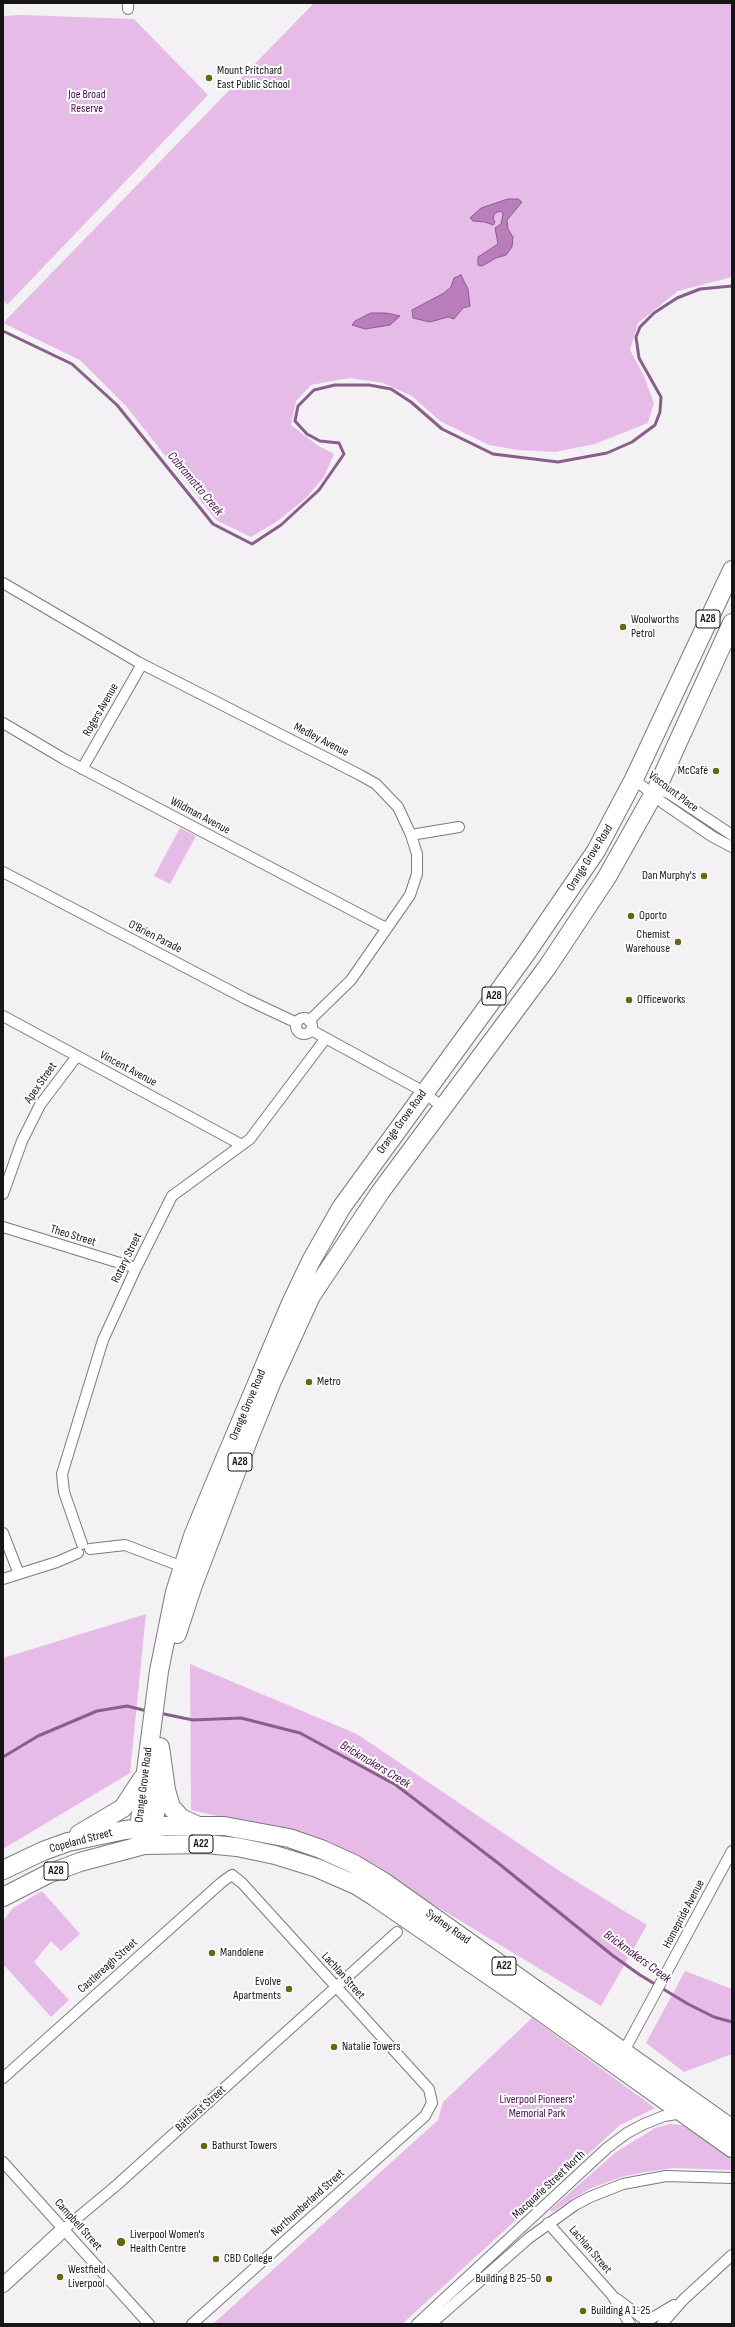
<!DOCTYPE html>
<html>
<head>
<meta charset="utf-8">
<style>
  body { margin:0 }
  #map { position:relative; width:735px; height:2327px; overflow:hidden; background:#f3f1f3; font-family:"Sofia Sans Condensed",sans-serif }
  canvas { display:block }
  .frame { position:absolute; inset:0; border:4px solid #161616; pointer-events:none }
</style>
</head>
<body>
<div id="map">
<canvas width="735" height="2327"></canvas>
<div class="frame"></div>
</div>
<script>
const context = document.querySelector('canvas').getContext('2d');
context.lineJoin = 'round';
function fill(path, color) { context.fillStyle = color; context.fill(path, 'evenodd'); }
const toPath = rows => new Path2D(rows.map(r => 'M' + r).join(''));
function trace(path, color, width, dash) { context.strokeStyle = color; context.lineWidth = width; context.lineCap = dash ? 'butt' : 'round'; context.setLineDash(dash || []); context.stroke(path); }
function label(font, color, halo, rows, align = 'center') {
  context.font = font + ' "Sofia Sans Condensed",sans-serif'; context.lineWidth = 4; context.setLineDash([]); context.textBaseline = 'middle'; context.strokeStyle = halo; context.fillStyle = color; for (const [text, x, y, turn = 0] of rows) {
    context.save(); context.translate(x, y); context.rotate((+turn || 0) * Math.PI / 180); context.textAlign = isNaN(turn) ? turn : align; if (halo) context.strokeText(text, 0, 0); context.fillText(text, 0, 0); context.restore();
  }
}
fill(toPath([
  [314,3,732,3,732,277,678,291,638,323,630,350,644,376,654,403,648,423,595,444,555,452,518,450,489,445,440,421,412,396,383,383,349,378,311,385,296,401,291,425,317,445,334,454,324,477,305,499,276,522,251,537,216,520,126,406,80,360,3,323],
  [21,15,134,19,208,95,7,305,3,299,3,16],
  [180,828,196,836,170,884,154,876],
  [146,1614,130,1773,3,1849,3,1658],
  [190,1664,357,1734,561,1872,647,1925,601,2006,330,1842,191,1810],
  [42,1891,80,1934,61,1951,51,1941,34,1962,69,2000,51,2017,3,1964,3,1921,13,1908],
  [685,1971,732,1989,732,2054,684,2072,646,2043],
  [532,2018,655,2108,620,2125,402,2324,213,2324,438,2120,443,2102],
  [670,2124,682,2125,724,2153,732,2160,732,2170,673,2168,645,2172,621,2177,589,2189,552,2212,550,2210,616,2152,655,2128]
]), '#e6bbe7');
const water = toPath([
  [508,199,518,199,522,202,507,220,508,229,513,237,512,247,506,255,496,258,482,266,478,265,478,257,498,244,495,228,501,224,503,214,501,211,495,213,493,218,495,222,493,225,485,222,473,221,470,218,481,208,508,199],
  [461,275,468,289,470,306,463,308,454,319,448,317,430,322,413,318,412,310,444,293,451,287,454,278,461,275],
  [371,313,386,313,400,316,390,325,365,329,352,325,355,321,371,313]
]);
fill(water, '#b97dbb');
trace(water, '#885e8a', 1);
trace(toPath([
  [3,331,72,364,117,405,213,524,252,544,281,525,319,490,344,454,339,443,320,441,307,434,295,421,298,406,314,390,335,385,369,385,391,389,411,402,442,429,493,454,558,462,607,453,632,442,655,425,660,412,661,397,639,358,636,337,640,327,654,313,677,298,700,289,732,286],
  [159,1713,193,1720,241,1718,300,1733,396,1785,498,1863,612,1955,640,1975,688,2004,714,2017,732,2022],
  [3,1757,38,1736,97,1711,127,1706,147,1711]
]), '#885e8a', 3);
const street = toPath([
  [128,9,128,3],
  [3,583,138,662,360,775,376,784,398,807,411,835,417,854,417,874,410,895,351,980,309,1021],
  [3,723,64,759,386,928],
  [82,769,142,664],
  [634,779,663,803,713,837,732,847],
  [654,787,670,794,732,835],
  [411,835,459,827],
  [3,872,246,999,297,1023],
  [3,1016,242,1145],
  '296 1026a8 8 0 1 1 16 0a8 8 0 1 1-16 0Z',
  [311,1030,417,1088,443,1107],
  [3,1194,22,1141,40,1105,77,1056],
  [3,1227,136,1268],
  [3,1533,19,1574],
  [82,1544,64,1492,62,1474,103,1340,136,1268,172,1196,250,1139,326,1038],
  [90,1549,125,1545,183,1567],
  [3,1579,57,1562,78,1553],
  [624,2051,732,1851],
  [3,2078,222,1882,232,1875,242,1883,429,2089,432,2103,425,2116,192,2324],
  [3,2162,149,2324],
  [548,2223,612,2295,630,2324],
  [64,2229,118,2184,397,1932],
  [617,2299,645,2320],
  [649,2320,674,2305],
  [417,2324,607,2148,627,2133,644,2124,664,2116,683,2113],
  [431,2324,529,2238,575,2205,590,2197,623,2184,666,2176,732,2178],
  [662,2324,683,2300,732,2255]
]);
const secondary = toPath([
  [3,2285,64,2229]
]);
const highway = toPath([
  [177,1634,193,1585,249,1438,272,1381,311,1296,381,1191,548,966,607,877,657,788,732,623],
  [160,1747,166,1790,171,1807,181,1818,196,1825],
  [79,1834,123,1808,142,1779],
  [144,1845,139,1829,146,1771,159,1671,175,1592,193,1536,214,1485,291,1303,311,1261,341,1208,525,955,596,851,634,779,732,570],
  [144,1845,154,1828,158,1767],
  [3,1870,43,1851,68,1842,125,1830,165,1826,224,1826,289,1838,321,1849,354,1864,384,1882,732,2129],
  [3,1897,48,1874,80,1862,144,1845,206,1844,237,1847,275,1855,317,1868,356,1885,375,1897,522,1998,732,2148]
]);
trace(street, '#7d7a7d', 12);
trace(secondary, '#7d7a7d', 16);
trace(highway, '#7d7a7d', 20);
trace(street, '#fff', 10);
trace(secondary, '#fff', 14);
trace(highway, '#fff', 18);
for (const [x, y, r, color] of [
  [209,78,4,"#616a0e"],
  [623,627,4,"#616a0e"],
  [716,771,4,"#616a0e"],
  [704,876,4,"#616a0e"],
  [631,916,4,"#616a0e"],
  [678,942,4,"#616a0e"],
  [629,1000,4,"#616a0e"],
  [309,1382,4,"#616a0e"],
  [212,1953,4,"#616a0e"],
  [289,1989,4,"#616a0e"],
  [334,2047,4,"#616a0e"],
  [204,2146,4,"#616a0e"],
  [121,2242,5,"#616a0e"],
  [216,2259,4,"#616a0e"],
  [60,2277,4,"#616a0e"],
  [549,2279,4,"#616a0e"],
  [583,2311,4,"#616a0e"]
]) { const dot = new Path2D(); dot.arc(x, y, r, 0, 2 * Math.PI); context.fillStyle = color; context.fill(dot); trace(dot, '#fff', 1.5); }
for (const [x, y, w] of [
  [708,619,24],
  [494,996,24],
  [240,1462,24],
  [201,1844,24],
  [56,1871,24],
  [504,1966,24]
]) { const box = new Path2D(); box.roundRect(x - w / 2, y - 9, w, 18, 3); context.fillStyle = '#fff'; context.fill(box); trace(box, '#161616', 1); }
label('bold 11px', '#161616', null, [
  ["A28",708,619],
  ["A28",494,996],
  ["A28",240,1462],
  ["A22",201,1844],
  ["A28",56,1871],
  ["A22",504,1966]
]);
label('12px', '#161616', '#fff', [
  ["Mount Pritchard",217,71],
  ["East Public School",217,85],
  ["Woolworths",631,620],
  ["Petrol",631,634],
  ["McCafé",708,771,"right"],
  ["Dan Murphy's",696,876,"right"],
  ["Oporto",639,916],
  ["Chemist",670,935,"right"],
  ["Warehouse",670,949,"right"],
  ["Officeworks",637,1000],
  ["Metro",317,1382],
  ["Mandolene",220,1953],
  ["Evolve",281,1982,"right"],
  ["Apartments",281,1996,"right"],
  ["Natalie Towers",342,2047],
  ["Bathurst Towers",212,2146],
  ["Liverpool Women's",130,2235],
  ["Health Centre",130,2249],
  ["CBD College",224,2259],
  ["Westfield",68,2270],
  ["Liverpool",68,2284],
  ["Building B 25-50",541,2279,"right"],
  ["Building A 1-25",591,2311]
], 'left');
label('12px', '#450d49', '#fff', [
  ["Joe Broad",87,95],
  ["Reserve",87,109],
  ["Liverpool Pioneers'",537,2100],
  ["Memorial Park",537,2114]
]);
label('12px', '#161616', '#fff', [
  ["Rogers Avenue",101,710,-60],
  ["Medley Avenue",321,740,27],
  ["Viscount Place",673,792,37],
  ["Wildman Avenue",200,816,28],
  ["Orange Grove Road",590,858,-58],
  ["O'Brien Parade",155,937,27],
  ["Vincent Avenue",128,1069,28],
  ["Apex Street",41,1083,-55],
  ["Orange Grove Road",402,1122,-54],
  ["Theo Street",73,1236,17],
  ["Rotary Street",127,1258,-64],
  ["Orange Grove Road",248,1405,-67],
  ["Orange Grove Road",144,1785,-83],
  ["Copeland Street",81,1841,-15],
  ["Homepride Avenue",684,1914,-62],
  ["Sydney Road",448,1927,35],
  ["Castlereagh Street",108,1966,-42],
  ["Lachlan Street",343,1976,48],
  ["Bathurst Street",201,2109,-42],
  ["Macquarie Street North",549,2185,-43],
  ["Northumberland Street",308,2203,-42],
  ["Campbell Street",78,2225,48],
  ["Lachlan Street",590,2250,49]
]);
label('italic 13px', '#450d49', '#fff', [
  ["Cabramatta Creek",195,484,50],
  ["Brickmakers Creek",375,1765,31],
  ["Brickmakers Creek",637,1957,36]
]);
</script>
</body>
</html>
